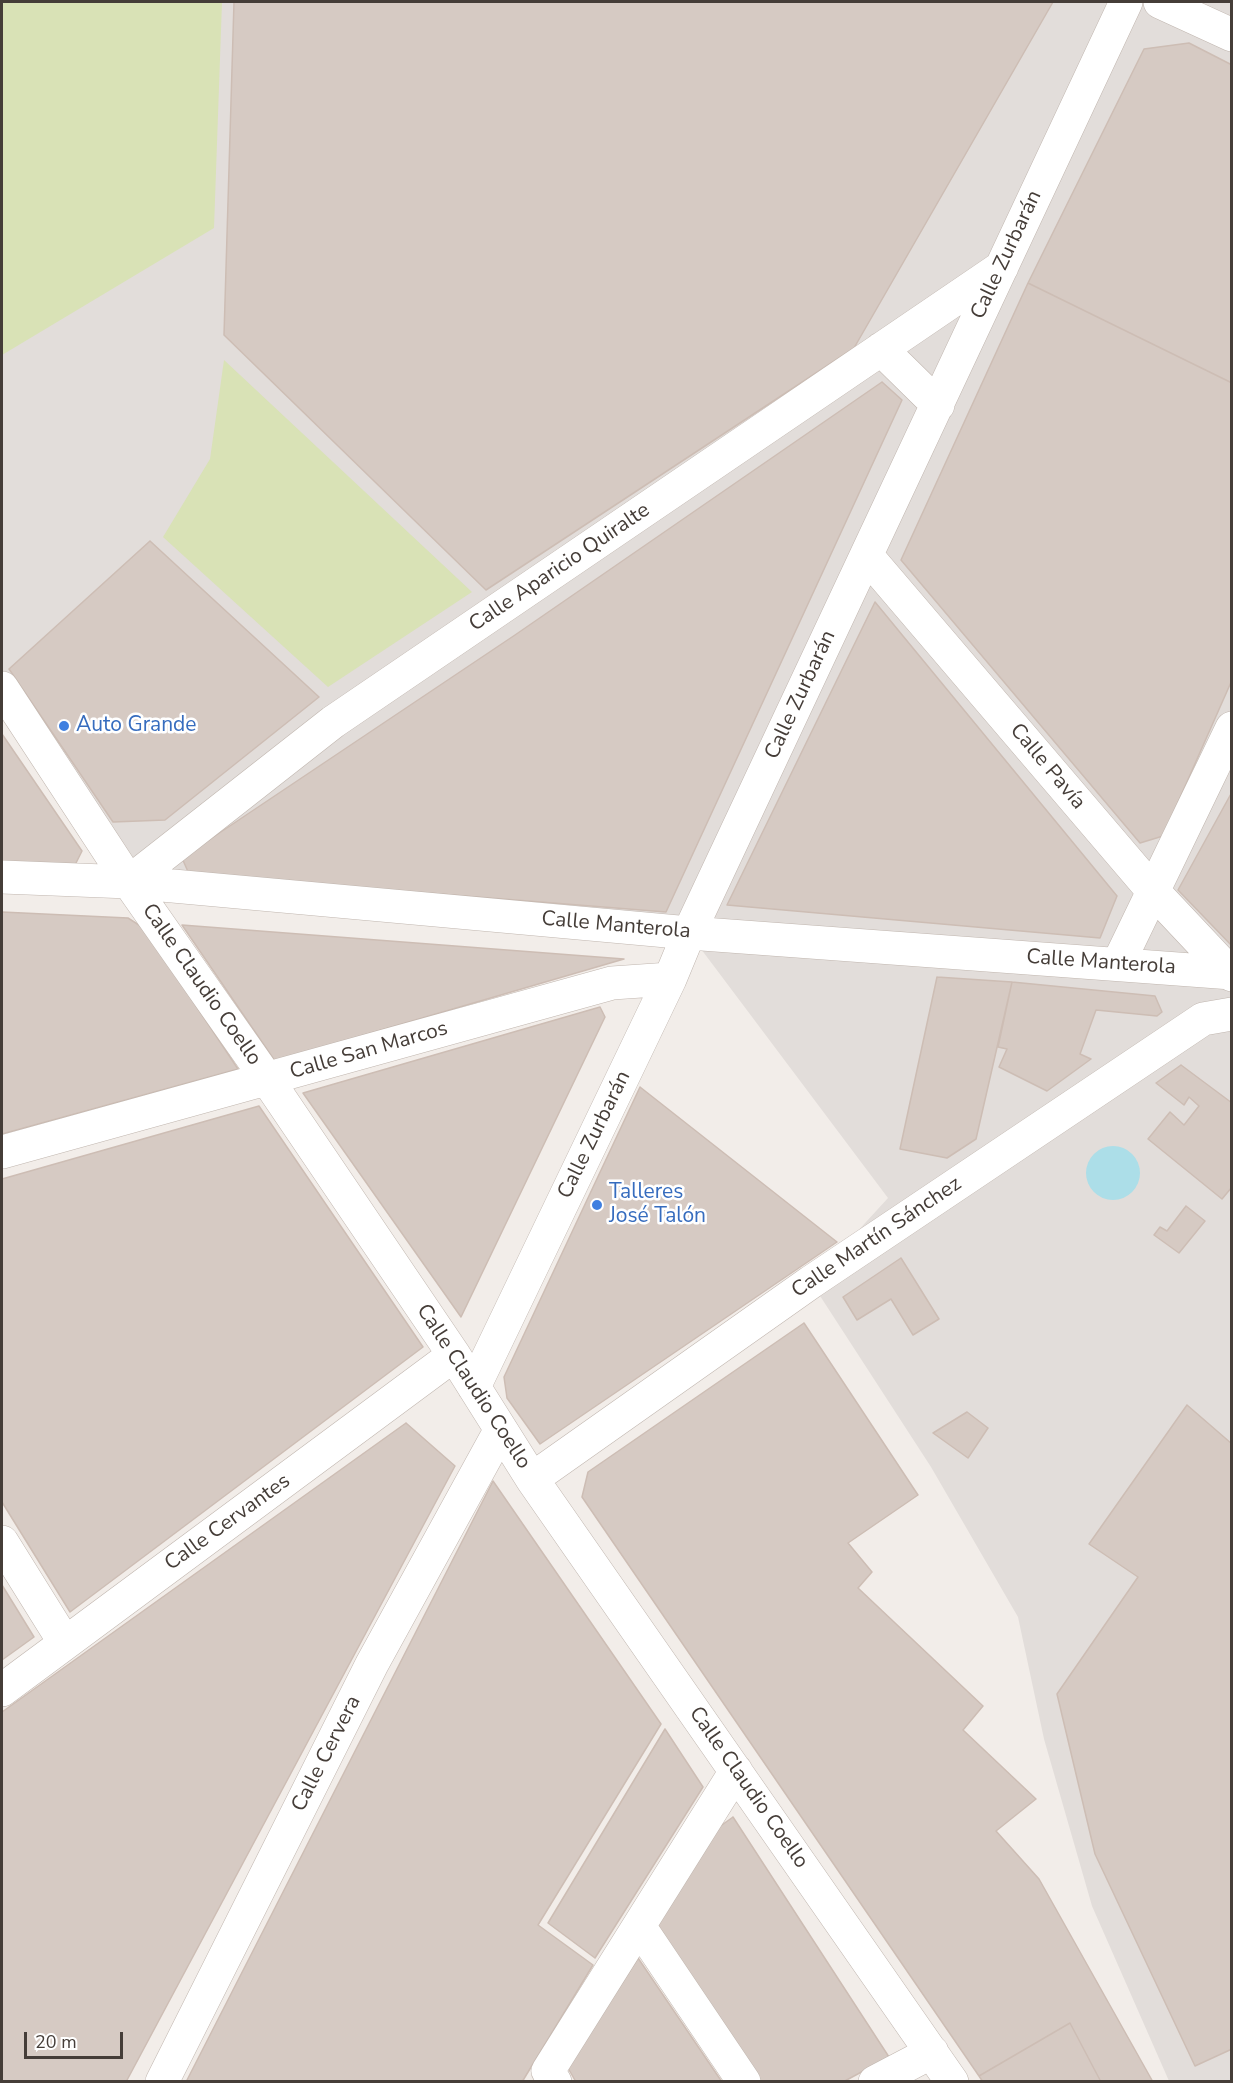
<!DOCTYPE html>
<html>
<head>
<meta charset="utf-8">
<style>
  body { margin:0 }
  #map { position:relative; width:1233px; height:2083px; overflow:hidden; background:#f2ede9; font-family:"Nunito Sans",sans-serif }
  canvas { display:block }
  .frame { position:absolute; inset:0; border:3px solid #453d38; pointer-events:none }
  .scale { position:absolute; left:24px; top:2032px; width:99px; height:27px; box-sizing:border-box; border:3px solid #453d38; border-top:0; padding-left:8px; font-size:18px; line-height:21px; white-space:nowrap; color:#453d38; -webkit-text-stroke:4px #fff; paint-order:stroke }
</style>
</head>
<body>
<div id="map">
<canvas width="1233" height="2083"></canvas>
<div class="frame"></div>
<div class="scale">20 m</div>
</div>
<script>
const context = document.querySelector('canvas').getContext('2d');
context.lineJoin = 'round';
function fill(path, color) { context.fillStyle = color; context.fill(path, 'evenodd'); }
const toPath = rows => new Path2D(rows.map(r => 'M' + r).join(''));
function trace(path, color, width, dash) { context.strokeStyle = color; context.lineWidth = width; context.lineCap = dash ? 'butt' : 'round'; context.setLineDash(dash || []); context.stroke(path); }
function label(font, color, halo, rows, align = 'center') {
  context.font = font + ' "Nunito Sans",sans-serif'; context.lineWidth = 5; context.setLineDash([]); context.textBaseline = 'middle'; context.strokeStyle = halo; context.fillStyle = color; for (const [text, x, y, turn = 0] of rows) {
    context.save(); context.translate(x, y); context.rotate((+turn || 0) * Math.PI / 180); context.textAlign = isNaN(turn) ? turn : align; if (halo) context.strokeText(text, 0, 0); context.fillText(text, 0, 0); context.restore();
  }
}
fill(toPath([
  [2,2,1231,2,1231,2081,1169,2081,1092,1906,1044,1739,1018,1617,931,1467,811,1282,888,1198,689,933,129,882,2,688]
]), '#e2ddda');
fill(toPath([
  [2,2,222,2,214,228,2,355],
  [224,360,472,592,328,687,163,537,210,459]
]), '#d9e2b6');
fill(toPath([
  '1086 1173a27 27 0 1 1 54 0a27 27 0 1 1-54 0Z'
]), '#acdee8');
const building = toPath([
  [234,2,1053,2,854,348,486,590,224,335,234,2],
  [1189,43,1232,65,1232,383,1028,283,1144,49,1189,43],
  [1028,283,1232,383,1232,680,1163,836,1140,843,901,560,1028,283],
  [882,382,902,400,666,912,189,874,182,858,515,635,882,382],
  [150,541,319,697,165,820,113,822,9,669,150,541],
  [875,602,1117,896,1100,938,727,905,875,602],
  [2,734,82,851,74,867,2,863,2,734],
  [1232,792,1232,946,1178,890,1232,792],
  [2,912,128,918,145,929,238,1069,2,1134,2,912],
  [182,925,624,959,275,1061,182,925],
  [937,977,1012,982,976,1139,947,1158,900,1149,937,977],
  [1012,982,1155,996,1162,1012,1157,1016,1096,1010,1080,1054,1091,1059,1047,1091,999,1067,1007,1049,998,1047,1012,982],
  [600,1007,605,1017,461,1317,303,1093,600,1007],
  [1181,1065,1232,1103,1232,1187,1222,1199,1148,1139,1170,1112,1184,1125,1199,1106,1189,1097,1184,1105,1156,1083,1181,1065],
  [640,1087,837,1242,540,1444,507,1398,504,1377,640,1087],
  [259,1106,423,1347,70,1612,2,1502,2,1179,259,1106],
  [1186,1206,1205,1221,1179,1253,1154,1235,1160,1227,1167,1231,1186,1206],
  [901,1258,939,1319,913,1335,891,1299,857,1320,843,1297,901,1258],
  [804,1323,918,1495,848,1543,872,1572,858,1588,983,1706,963,1730,1036,1799,996,1831,1039,1879,1153,2082,1101,2082,1070,2023,979,2076,582,1497,588,1472,804,1323],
  [1187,1405,1232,1444,1232,2049,1195,2066,1095,1854,1057,1694,1138,1577,1089,1544,1187,1405],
  [967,1412,988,1428,968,1458,933,1433,967,1412],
  [406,1423,455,1466,126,2082,2,2082,2,1712,406,1423],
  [493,1481,661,1724,538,1925,593,1965,522,2082,186,2082,493,1481],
  [2,1585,34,1637,2,1660,2,1585],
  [665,1729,703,1787,595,1958,548,1923,665,1729],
  [733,1817,889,2057,843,2082,759,2082,652,1924,708,1835,733,1817],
  [638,1958,722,2082,576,2082,568,2068,638,1958],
  [1070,2023,1101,2082,983,2082,979,2076,1070,2023]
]);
fill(building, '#d6cac3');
trace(building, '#cdbdb4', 1.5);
const minor = toPath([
  [1160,2,1232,35],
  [881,349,938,405],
  [867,556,1153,891,1232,975],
  [2,688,129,882,267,1079,454,1355,532,1479,952,2082],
  [2,877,129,882,689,933,1232,973],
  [129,882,333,722,1002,267],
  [1118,964,1232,728],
  [2,1152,612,983,670,979],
  [474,1387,670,979,689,933,1126,2],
  [532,1479,811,1282,1203,1019,1232,1014],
  [2,1542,65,1643],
  [2,1690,454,1355],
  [639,1926,744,2082],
  [162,2082,372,1664,500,1431],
  [555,2082,548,2071,736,1771],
  [875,2082,932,2052]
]);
trace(minor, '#c0b6af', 34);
trace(minor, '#fff', 33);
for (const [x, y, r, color] of [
  [64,726,6,"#3f7fe0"],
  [597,1205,6,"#3f7fe0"]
]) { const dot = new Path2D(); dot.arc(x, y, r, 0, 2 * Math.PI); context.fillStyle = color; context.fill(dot); trace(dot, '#fff', 2); }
label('21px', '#453d38', '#fff', [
  ["Calle Zurbarán",1007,255,-65],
  ["Calle Aparicio Quiralte",560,568,-34],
  ["Calle Zurbarán",801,695,-65],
  ["Calle Pavía",1047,767,50],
  ["Calle Manterola",616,926,5],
  ["Calle Manterola",1101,963,4],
  ["Calle Claudio Coello",201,985,55],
  ["Calle San Marcos",369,1051,-16],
  ["Calle Zurbarán",595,1135,-64],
  ["Calle Martín Sánchez",877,1238,-34],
  ["Calle Claudio Coello",473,1387,57],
  ["Calle Cervantes",228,1523,-36],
  ["Calle Cervera",327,1754,-63],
  ["Calle Claudio Coello",748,1788,55]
]);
label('21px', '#366cbe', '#fff', [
  ["Auto Grande",76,726],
  ["Talleres",609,1193],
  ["José Talón",609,1217]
], 'left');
</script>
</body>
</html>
